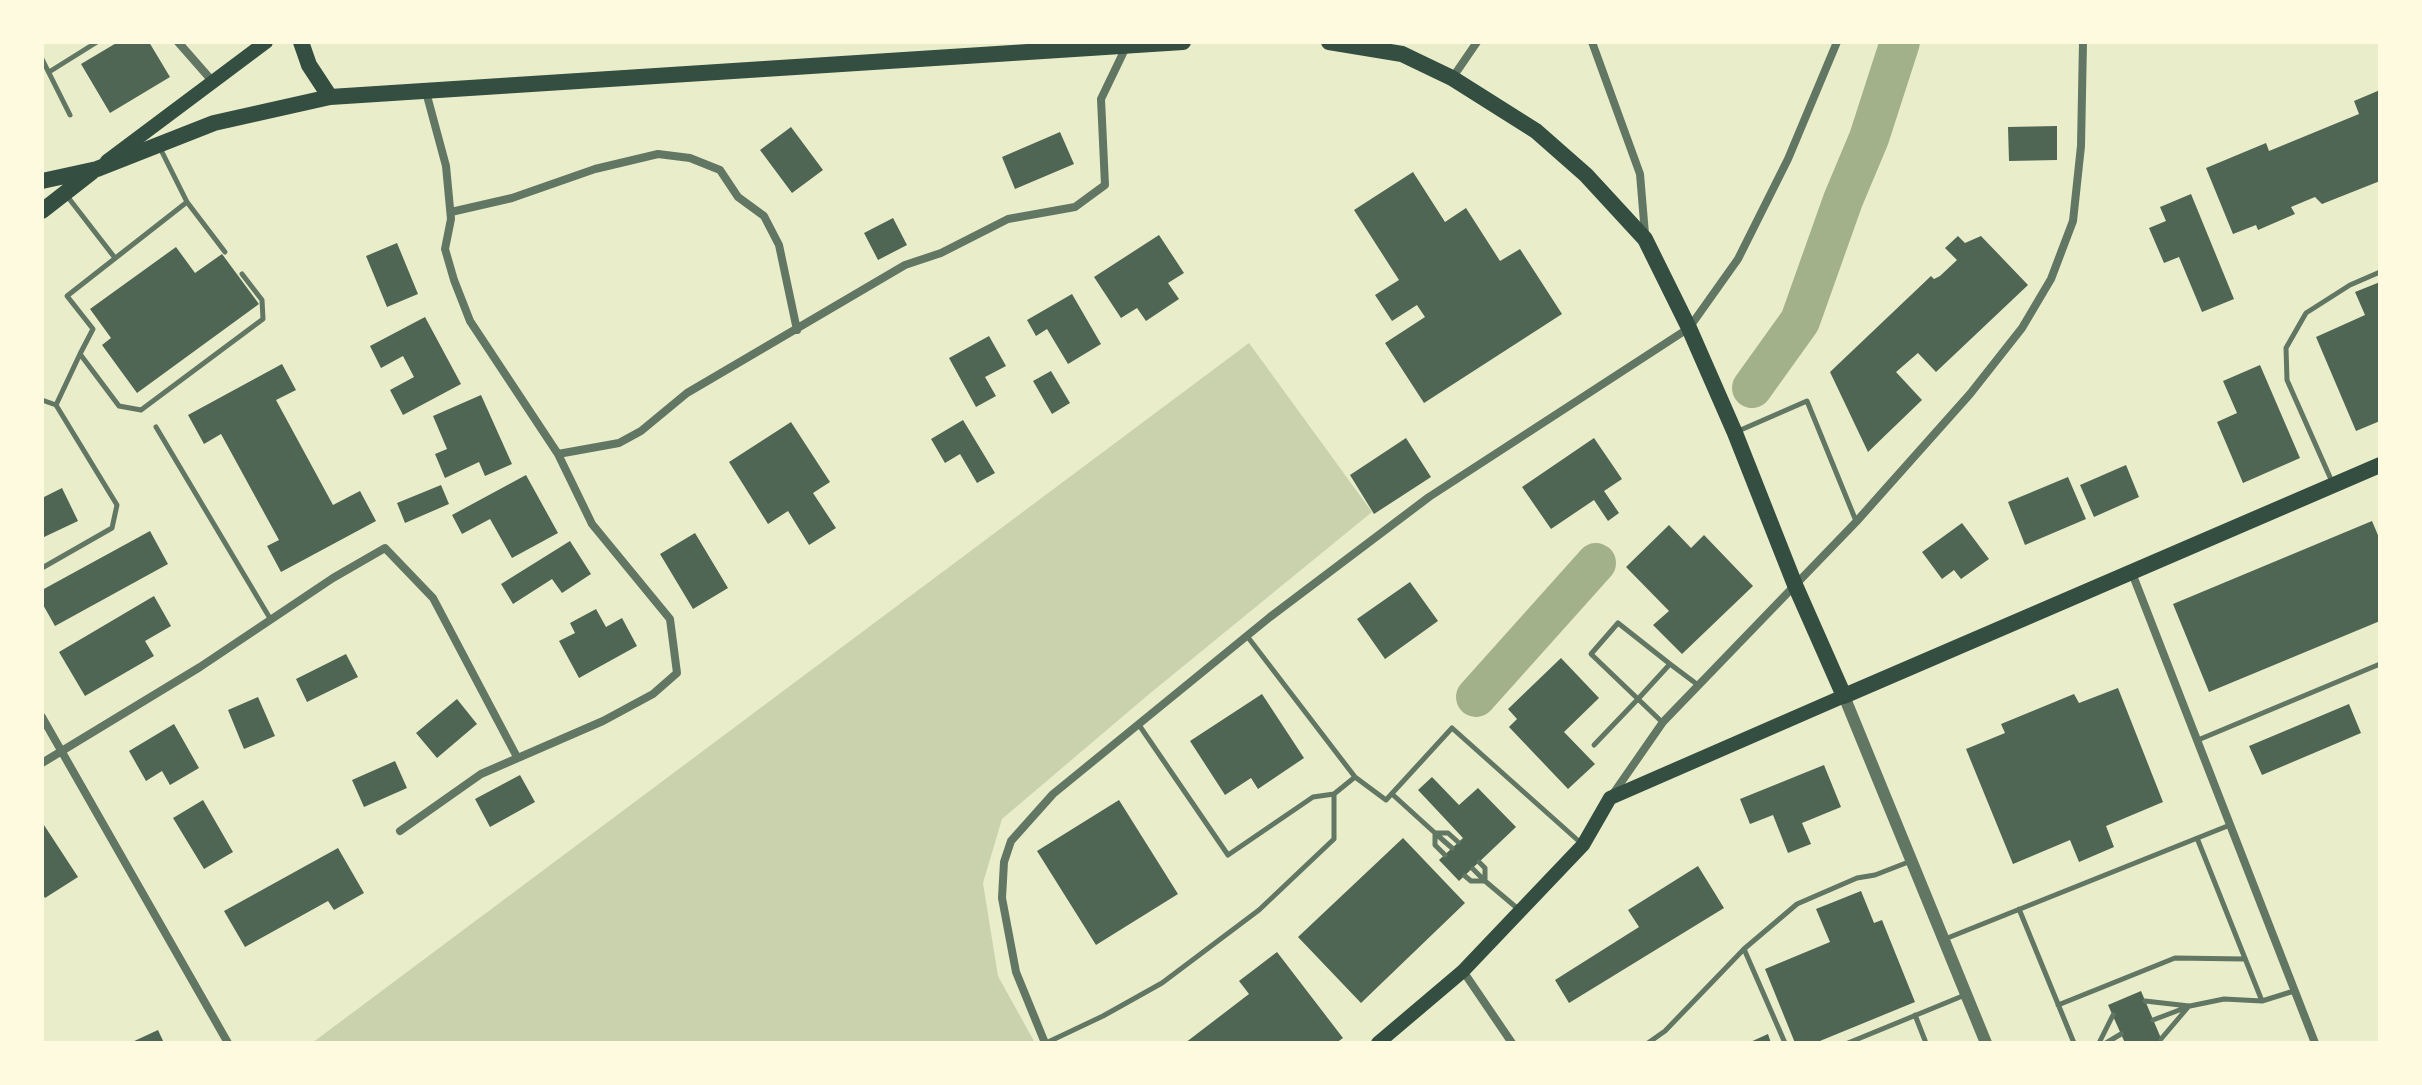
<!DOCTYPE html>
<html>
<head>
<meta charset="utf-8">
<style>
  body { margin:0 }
  #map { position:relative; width:2422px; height:1085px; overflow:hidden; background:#e9edc9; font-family:Barlow,sans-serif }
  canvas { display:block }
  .frame { position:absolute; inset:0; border:44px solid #fefae0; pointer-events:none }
</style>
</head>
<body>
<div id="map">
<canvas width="2422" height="1085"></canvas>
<div class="frame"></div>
</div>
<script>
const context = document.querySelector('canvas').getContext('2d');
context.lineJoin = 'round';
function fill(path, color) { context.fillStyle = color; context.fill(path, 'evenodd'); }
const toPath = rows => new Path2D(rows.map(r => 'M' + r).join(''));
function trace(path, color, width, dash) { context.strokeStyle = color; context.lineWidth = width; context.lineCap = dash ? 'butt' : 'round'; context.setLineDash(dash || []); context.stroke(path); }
fill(toPath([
  [1249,343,1372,512,1148,695,1002,819,983,883,998,976,1035,1043,312,1043]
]), '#cad2ad');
trace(toPath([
  [1752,388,1800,321,1843,200,1869,138,1900,42],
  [1476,697,1596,563]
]), '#a3b18a', 40);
fill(toPath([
  [118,42,149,42,170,77,110,113,81,64],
  [2380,90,2380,181,2322,204,2315,197,2291,207,2295,214,2258,230,2256,225,2233,234,2206,168,2266,143,2269,151,2359,114,2354,101],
  [2057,126,2057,160,2009,161,2008,127],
  [791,127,823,170,792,193,760,150],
  [1060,132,1074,164,1015,189,1002,157],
  [1413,172,1445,222,1466,208,1500,261,1520,249,1562,314,1424,403,1385,343,1425,317,1417,305,1392,321,1375,295,1399,280,1354,210],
  [2191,194,2234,299,2202,312,2179,257,2164,263,2149,228,2166,221,2160,207],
  [893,218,907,245,878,260,864,233],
  [1159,235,1184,273,1168,283,1179,299,1146,321,1137,308,1121,318,1094,277],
  [1958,236,1965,243,1981,236,2028,285,1936,372,1918,353,1896,372,1922,400,1868,452,1830,372,1931,276,1934,279,1940,276,1957,260,1945,248],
  [397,243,418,294,387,307,366,256],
  [176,247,195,273,222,254,259,304,137,393,102,345,111,338,90,309],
  [2380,282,2380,421,2356,431,2316,337,2365,315,2355,292],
  [1072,294,1101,344,1068,364,1047,329,1036,336,1027,320],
  [425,317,461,384,403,415,390,390,414,377,403,356,381,368,370,346],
  [989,336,1006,366,985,377,996,396,976,407,949,358],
  [282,364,296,390,276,400,333,505,360,491,376,521,281,572,267,546,279,540,221,434,204,444,188,415],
  [2260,365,2300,458,2243,483,2217,422,2237,413,2223,381],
  [1051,371,1070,403,1052,414,1033,381],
  [481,395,512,464,485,476,479,462,445,478,435,454,447,449,433,416],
  [963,420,995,473,977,483,960,454,945,463,931,439],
  [791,422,830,482,813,493,836,528,809,545,788,511,768,524,729,462],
  [1406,438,1431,477,1374,514,1350,475],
  [1594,438,1622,479,1604,491,1619,513,1608,521,1594,500,1551,529,1522,487],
  [2126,465,2139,497,2094,517,2080,485],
  [526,475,558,533,512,558,490,519,462,534,452,515],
  [2068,477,2086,519,2025,545,2008,502],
  [441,485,449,504,405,523,397,503],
  [62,488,78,521,42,538,42,498],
  [2372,521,2380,540,2380,621,2209,692,2173,604],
  [1962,523,1989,559,1961,579,1954,570,1942,579,1922,552],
  [1669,525,1691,548,1704,535,1753,586,1682,654,1653,625,1669,611,1626,567],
  [150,531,168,564,55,626,42,603,42,590],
  [695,533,728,588,693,609,660,554],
  [570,541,591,574,562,593,552,579,513,604,501,584],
  [1410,582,1438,621,1385,659,1357,619],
  [154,596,171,626,145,641,154,656,85,696,59,652],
  [596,609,606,627,622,618,637,646,579,678,559,641,575,633,570,623],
  [346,654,358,677,307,702,296,679],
  [1561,658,1599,698,1564,732,1595,764,1568,789,1509,727,1517,719,1508,709],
  [2118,688,2163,802,2106,826,2114,847,2079,862,2070,840,2013,864,1966,749,2005,733,2001,724,2074,694,2079,703],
  [1262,694,1304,758,1258,789,1251,778,1225,795,1190,741],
  [258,697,275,736,244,749,228,710],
  [457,699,477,724,437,758,416,733],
  [2349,704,2361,733,2262,775,2249,746],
  [174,724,199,768,170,785,162,771,146,781,129,751],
  [395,761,407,788,364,807,352,780],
  [1824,765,1841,807,1802,823,1811,844,1788,853,1773,815,1750,824,1740,799],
  [520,775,535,802,490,827,475,799],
  [1432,777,1459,805,1478,788,1516,827,1459,881,1439,860,1463,838,1418,790],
  [203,800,233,852,204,869,173,818],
  [1119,800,1178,894,1096,945,1037,851],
  [42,822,78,877,45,898,42,893],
  [1403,838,1465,903,1361,1003,1298,937],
  [338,848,364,893,334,910,328,901,245,947,224,911],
  [1698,866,1724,908,1569,1003,1555,980,1639,927,1628,910],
  [1861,891,1874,923,1882,920,1915,1002,1815,1043,1795,1043,1765,969,1830,942,1816,909],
  [1277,952,1343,1038,1336,1043,1185,1043,1249,994,1239,981],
  [2141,991,2163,1043,2125,1043,2108,1005],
  [158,1030,164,1043,130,1043],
  [1768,1034,1771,1043,1748,1043]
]), '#4f6655');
trace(toPath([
  [42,59,70,115],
  [49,72,97,42],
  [160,148,187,202,225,252],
  [67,196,115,258],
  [80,354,93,329,67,296,187,202],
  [42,400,56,405,117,505,112,528,42,568],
  [56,405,80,354,119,406,141,410,263,319,262,300,242,274],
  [156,427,271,620],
  [1736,432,1807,401,1856,521],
  [2333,484,2287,380,2286,348,2306,313,2350,285,2380,272],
  [1247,636,1355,777,1386,800,1452,728,1582,844],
  [1670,664,1698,685],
  [1139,725,1228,855,1313,797,1334,794],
  [2198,740,2380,664],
  [1594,745,1638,699,1670,664,1618,623,1591,654,1638,699,1662,722],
  [1392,794,1435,833,1448,833,1458,842],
  [1435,833,1435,845,1445,855],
  [1436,834,1452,848],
  [2197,838,2262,1001],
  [1479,862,1485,868,1485,881,1517,908],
  [1473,869,1485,881],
  [1465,876,1471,881,1485,881],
  [2019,909,2074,1043],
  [1945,939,2230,825],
  [1744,949,1785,1043],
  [2145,1001,2189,1006],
  [2058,1005,2175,958,2244,959],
  [1915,1015,1926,1043],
  [2153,1020,2190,1006,2224,999,2262,1001,2294,991],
  [2161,1039,2189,1006],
  [1046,1043,1103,1016,1162,983,1259,910,1334,839,1334,794,1355,777],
  [1648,1043,1665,1031,1744,949,1797,904,1857,878,1875,875,1911,861],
  [1848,1043,1965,995],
  [2099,1043,2113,1015],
  [2106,1043,2121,1034]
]), '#617663', 5);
trace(toPath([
  [178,42,214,83],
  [1592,42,1640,174,1645,234],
  [1453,77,1477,42],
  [451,212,512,198,595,169,658,154,690,158,720,170,738,197,764,216,779,245,797,330],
  [558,454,619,443,641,431,687,393,905,265,941,253,1008,219,1075,207,1105,185,1101,99,1126,47],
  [2132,573,2315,1043],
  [42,717,228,1043],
  [42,763,200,667,333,578,385,548,433,598,517,757],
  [1613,794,1663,722,1856,522,1970,394,2022,328,2051,279,2073,221,2081,146,2083,42],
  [400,831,481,774,603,721,653,694,677,673,670,619,592,524,558,454,470,321,454,280,445,249,451,219,446,166,426,92],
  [1463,971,1512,1043],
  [1045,1043,1016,972,1002,898,1004,862,1011,841,1053,794,1270,617,1429,497,1689,328,1738,259,1788,159,1837,42]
]), '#617663', 8);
trace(toPath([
  [1844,696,1986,1043]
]), '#617663', 12);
trace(toPath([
  [107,161,266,42],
  [1378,1043,1463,971,1583,845,1610,798,1844,696]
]), '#344e41', 14);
trace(toPath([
  [301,42,309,65,330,97],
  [1329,42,1402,54,1452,78,1536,131,1586,175,1645,239,1689,328,1735,433,1795,585,1844,696,2380,465],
  [42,181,97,169,214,123,330,97,1183,42],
  [42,211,92,172]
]), '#344e41', 16);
</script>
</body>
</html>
